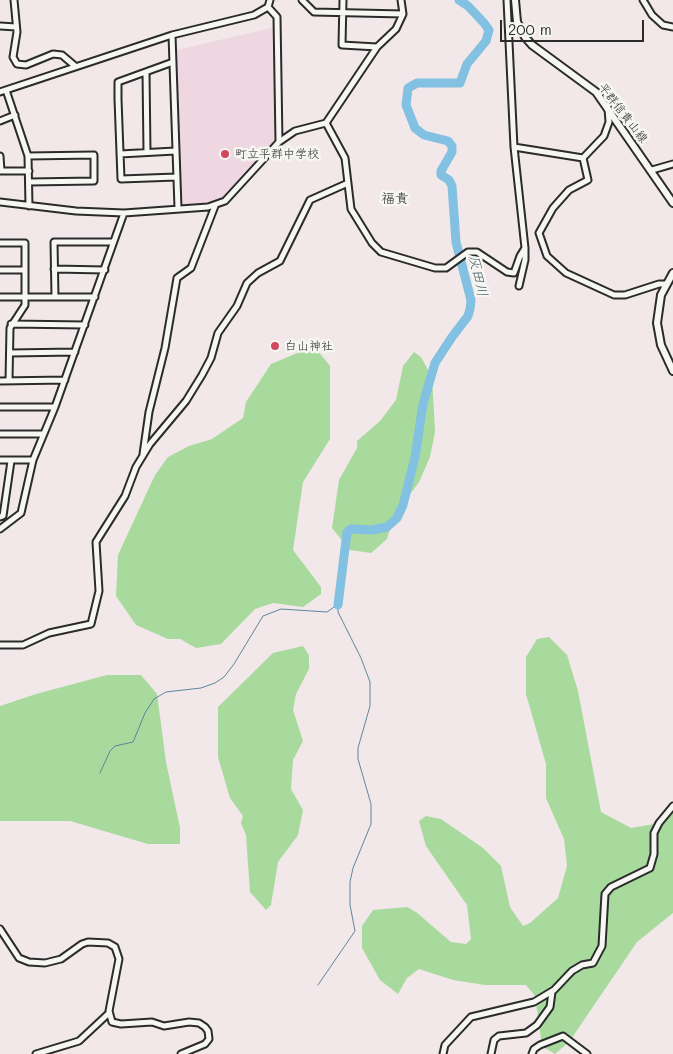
<!DOCTYPE html>
<html>
<head>
<meta charset="utf-8">
<style>
  body { margin:0 }
  #map { position:relative; width:673px; height:1054px; overflow:hidden; background:#f2e8ea; font-family:Mali,sans-serif }
  canvas { display:block }
  .scale { position:absolute; left:500px; top:20px; width:144px; height:22px; box-sizing:border-box; border:2px solid #2b2b2b; border-top:0; padding-left:6px; font-size:15px; line-height:18px; white-space:nowrap; color:#2b2b2b; -webkit-text-stroke:4px #f6f6f2; paint-order:stroke }
</style>
</head>
<body>
<div id="map">
<canvas width="673" height="1054"></canvas>
<div class="scale">200 m</div>
</div>
<script>
const context = document.querySelector('canvas').getContext('2d');
context.lineJoin = 'round';
function fill(path, color) { context.fillStyle = color; context.fill(path, 'evenodd'); }
const toPath = rows => new Path2D(rows.map(r => 'M' + r).join(''));
function trace(path, color, width, dash) { context.strokeStyle = color; context.lineWidth = width; context.lineCap = dash ? 'butt' : 'round'; context.setLineDash(dash || []); context.stroke(path); }
function label(font, color, halo, rows, align = 'center') {
  context.font = font + ' Mali,"Klee One",sans-serif'; context.lineWidth = 5; context.setLineDash([]); context.textBaseline = 'middle'; context.strokeStyle = halo; context.fillStyle = color; for (const [text, x, y, turn = 0] of rows) {
    context.save(); context.translate(x, y); context.rotate((+turn || 0) * Math.PI / 180); context.textAlign = isNaN(turn) ? turn : align; if (halo) context.strokeText(text, 0, 0); context.fillText(text, 0, 0); context.restore();
  }
}
fill(toPath([
  [276,27,278,139,223,201,188,205,182,204,175,92,176,50]
]), '#eed7e1');
fill(toPath([
  [314,346,330,366,330,439,303,482,293,550,321,587,321,594,303,607,273,603,255,609,221,644,196,648,180,639,168,639,136,625,116,596,118,555,155,475,168,457,189,446,212,439,243,418,246,402,271,364],
  [414,352,421,357,432,377,435,432,430,457,419,482,394,516,387,539,371,553,350,550,332,528,339,480,357,448,357,441,380,421,396,400,403,366],
  [549,637,567,655,578,691,601,812,631,828,660,823,673,808,673,913,637,942,569,1042,555,1054,542,1046,535,996,526,985,485,985,453,980,419,969,407,978,398,994,380,980,362,948,362,926,373,910,407,907,416,912,451,942,466,944,471,939,467,905,426,846,419,821,426,816,441,819,483,848,501,866,510,907,523,926,530,923,558,898,567,866,564,839,546,798,546,764,526,694,526,657,537,639],
  [303,646,309,655,309,669,296,694,293,710,303,741,293,760,291,789,303,810,298,835,278,862,271,905,266,910,250,892,246,835,241,823,243,816,230,798,218,757,218,707,273,653],
  [107,675,141,675,157,694,166,762,180,828,180,844,148,844,70,821,0,821,0,706,36,694]
]), '#a7da9c');
trace(toPath([
  [100,773,110,751,115,746,133,742,145,713,154,699,166,692,201,688,215,683,224,677,234,664,263,616,281,609,327,612,337,605],
  [318,985,355,931,350,905,350,882,353,868,371,824,371,804,358,759,358,748,370,706,370,682,361,658,338,612,338,605]
]), '#5f8599', 1);
trace(toPath([
  [338,605,347,532,351,529,372,530,387,527,397,518,403,505,415,457,423,404,435,363,452,337,468,316,470,309,471,300,456,242,452,186,449,180,441,175,441,171,452,152,452,146,448,141,424,135,415,128,406,105,408,88,417,83,460,83,467,64,486,41,489,30,484,23,468,6,459,0]
]), '#82c1e2', 9);
const minor = toPath([
  [14,0,17,32,13,57,17,64,26,65,53,54,62,55,75,66],
  [302,0,314,12,403,14],
  [343,0,342,45,377,47],
  [507,0,514,147,525,248,525,260,519,286],
  [643,0,652,15,663,25,673,27],
  [268,7,277,17,279,142],
  [0,26,16,27],
  [172,35,178,208],
  [173,62,118,82,118,99,121,179,176,177],
  [146,72,147,152],
  [6,90,28,156,29,206],
  [0,92,172,35,254,15,268,7,270,0],
  [0,121,15,115],
  [326,123,345,158,351,209,372,243,381,252,435,268,446,268,468,252,477,252,507,272,514,273,520,256,525,248],
  [514,147,583,158],
  [120,154,175,151],
  [0,156,1,171],
  [28,156,94,155,94,181,29,182],
  [583,158,588,180,569,190,553,208,539,233,547,256,566,273,614,295,625,295,659,284,666,284],
  [583,158,604,136,609,122,608,108],
  [652,170,673,164],
  [0,171,29,171],
  [0,202,76,211,124,213,208,207,225,201,279,142,295,131,326,123,377,47,396,29,403,14,401,0],
  [0,243,25,243,25,305,10,328,9,380],
  [54,269,105,270],
  [0,270,25,270],
  [0,297,95,297],
  [55,297,54,242,113,242],
  [11,324,85,325],
  [10,353,75,352],
  [0,381,65,380],
  [0,407,55,407],
  [0,434,43,434],
  [143,454,149,412,165,348,177,278,191,268,215,206],
  [0,460,33,460],
  [0,517,3,516,11,461],
  [0,529,21,513,33,460,55,407,124,213],
  [0,645,23,645,49,633,91,624,99,591,96,542,125,496,136,467,150,444,186,401,202,375,211,358,218,333,237,306,247,283,258,273,280,261,310,200,348,183],
  [0,929,19,958,29,962,45,963,61,959,82,944,88,942,108,943,115,947,119,959,109,1011,112,1022,121,1024,152,1022,164,1026,189,1022,199,1023,205,1027,208,1031,209,1039,205,1044,181,1054],
  [36,1054,79,1041,109,1013],
  [443,1054,445,1045,471,1017,534,1002,554,990,572,971,582,965,593,963,602,946,605,894,611,887,650,868,654,854,654,833,659,823,673,806],
  [491,1054,494,1040,499,1036,526,1033,537,1025,550,1007,552,992],
  [532,1054,534,1049,540,1045,563,1036,587,1054]
]);
const major = toPath([
  [515,0,517,22,525,37,532,45,596,92,673,203],
  [673,273,661,295,657,323,661,345,673,371]
]);
trace(minor, '#2b2b2b', 9);
trace(major, '#2b2b2b', 10);
trace(minor, '#f6f6f2', 5);
trace(major, '#f6f6f2', 6);
for (const [x, y, r, color] of [
  [225,154,5,"#d1495b"],
  [275,346,5,"#d1495b"]
]) { const dot = new Path2D(); dot.arc(x, y, r, 0, 2 * Math.PI); context.fillStyle = color; context.fill(dot); trace(dot, '#f6f6f2', 2); }
label('12px', '#2b2b2b', '#f6f6f2', [
  ["平群信貴山線",623,113,52]
]);
label('12px', '#2b2b2b', '#f6f6f2', [
  ["町立平群中学校",235,154],
  ["白山神社",285,346]
], 'left');
label('14px', '#2b2b2b', '#f6f6f2', [
  ["福貴",395,199]
]);
label('italic 14px', '#455862', '#f6f6f2', [
  ["灰田川",478,276,77]
]);
</script>
</body>
</html>
